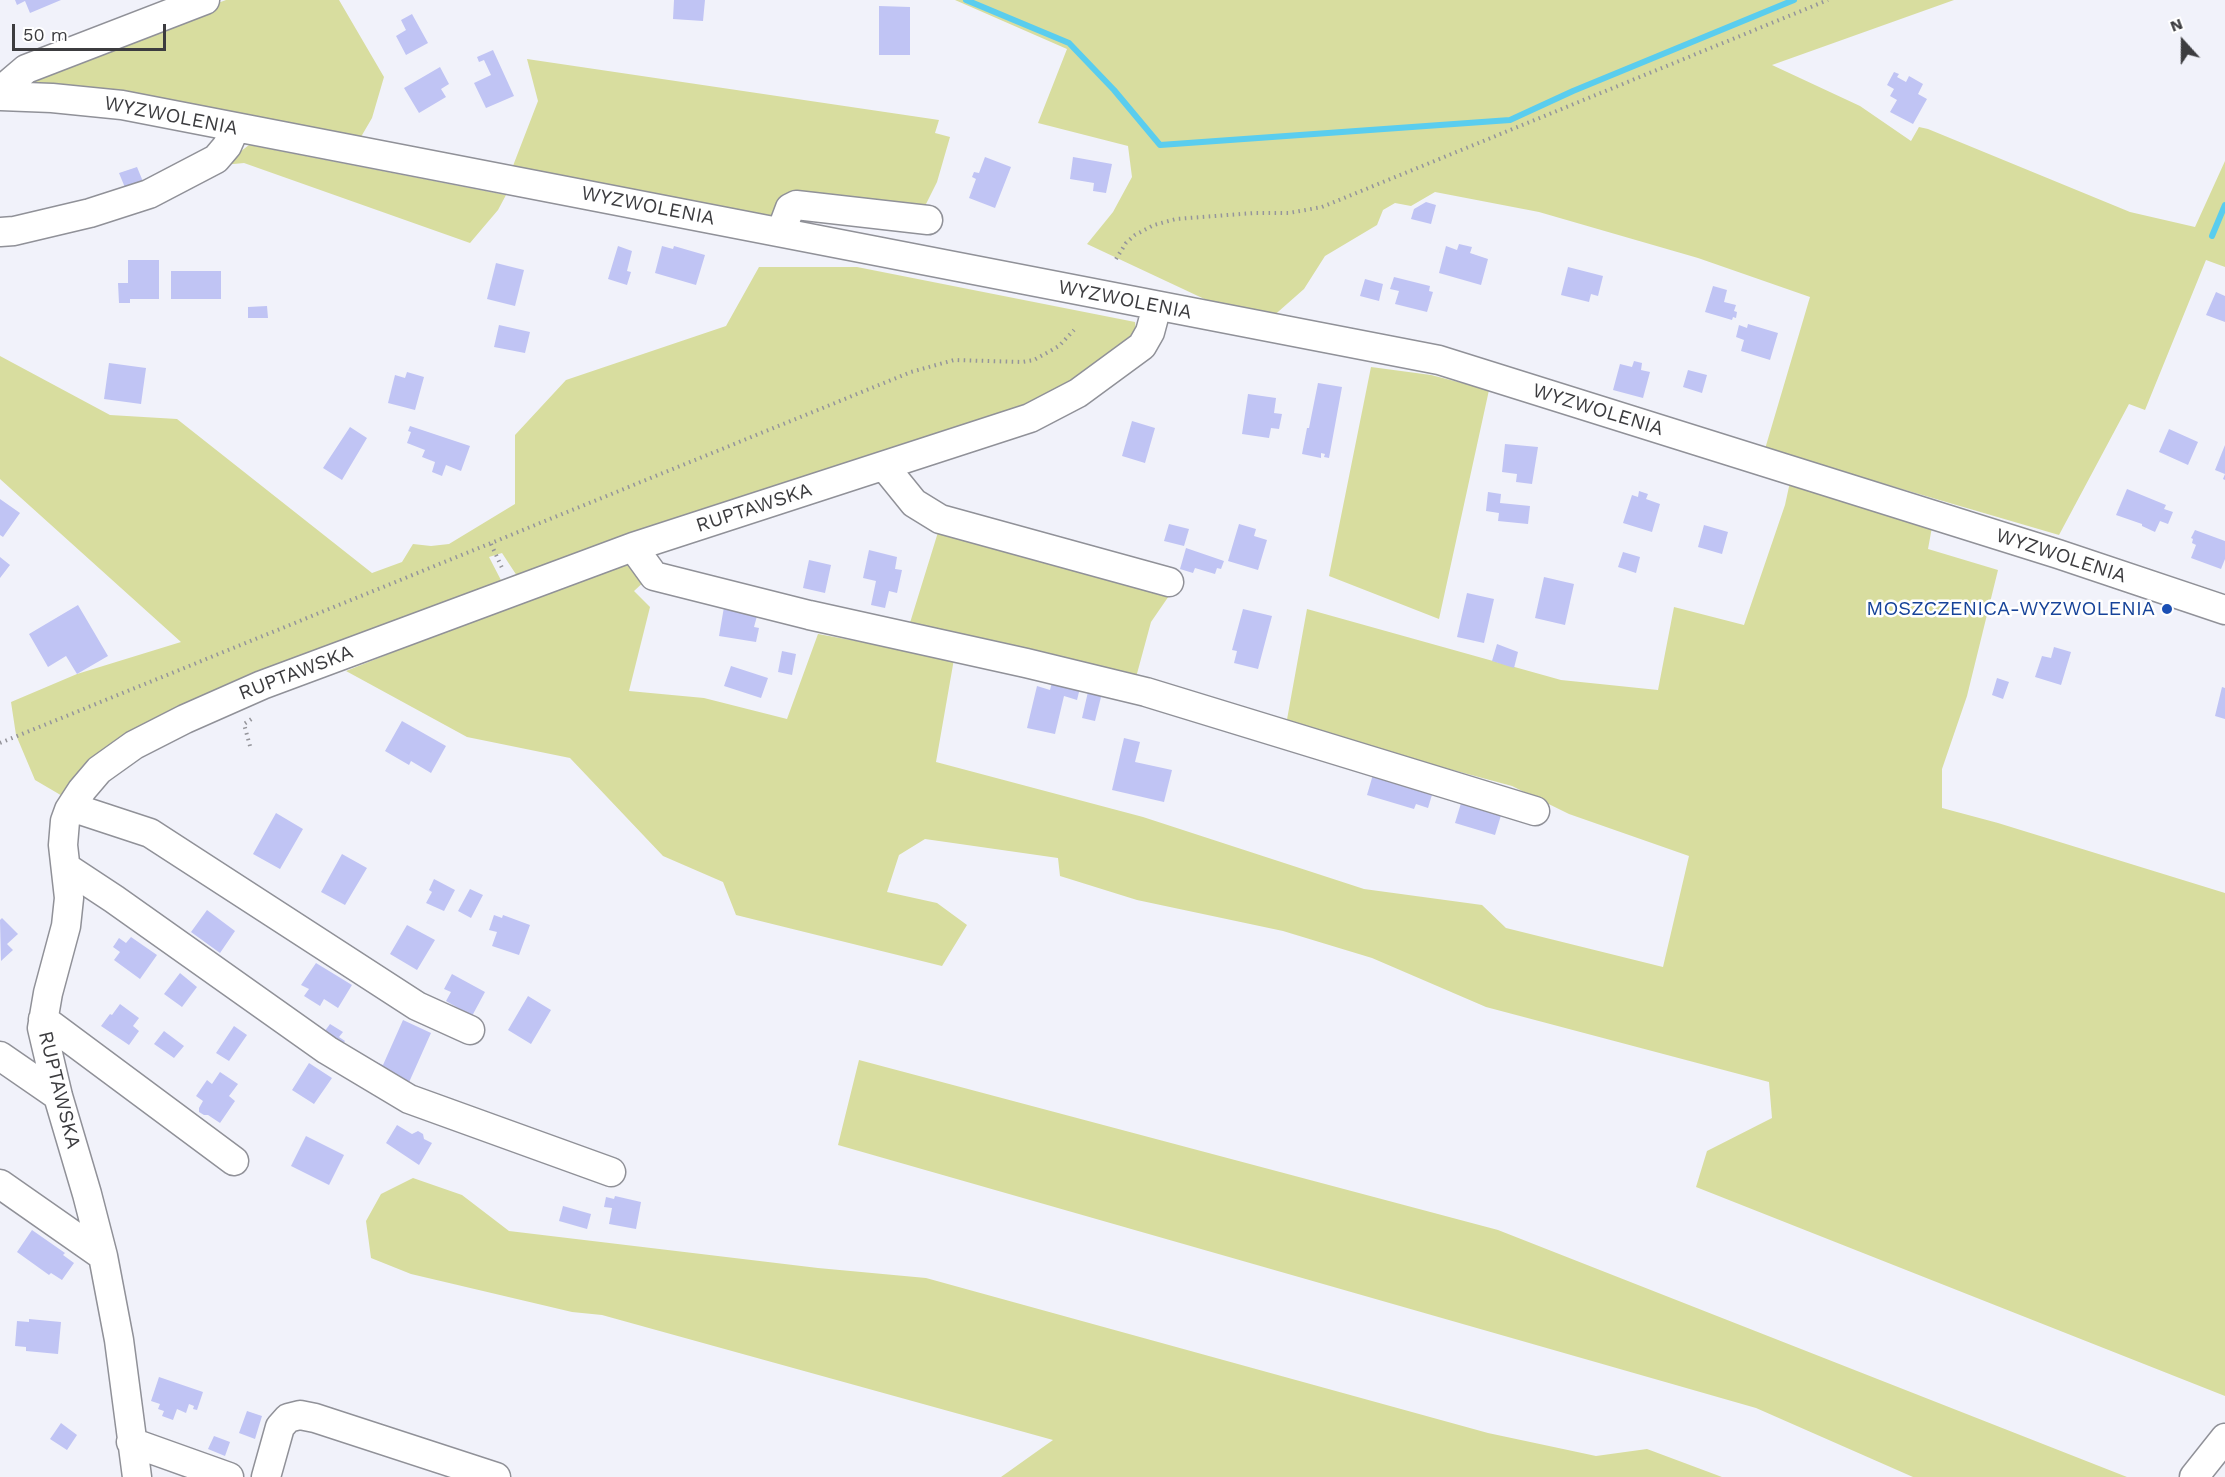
<!DOCTYPE html>
<html>
<head>
<meta charset="utf-8">
<style>
  body { margin:0 }
  #map { position:relative; width:2225px; height:1477px; overflow:hidden; background:#f1f2fa; font-family:"Work Sans",sans-serif }
  canvas { display:block }
  .north { position:absolute; left:2153px; top:12px; width:60px; height:60px; -webkit-text-stroke:4px #fff; paint-order:stroke; rotate:339deg; font-size:16px; font-weight:700; line-height:24px; text-align:center; color:#3c3c3f }
  .north::after { content:''; display:block; margin:auto; width:21px; height:27px; background:#3c3c3f; clip-path:polygon(50% 0,100% 100%,50% 72%,0 100%) }
  .scale { position:absolute; left:12px; top:24px; width:154px; height:27px; box-sizing:border-box; border:3px solid #3c3c3f; border-top:0; padding-left:8px; font-size:18px; line-height:21px; white-space:nowrap; color:#3c3c3f; -webkit-text-stroke:4px #fff; paint-order:stroke }
</style>
</head>
<body>
<div id="map">
<canvas width="2225" height="1477"></canvas>
<div class="north">N</div>
<div class="scale">50 m</div>
</div>
<script>
const context = document.querySelector('canvas').getContext('2d');
context.lineJoin = 'round';
function fill(path, color) { context.fillStyle = color; context.fill(path, 'evenodd'); }
const toPath = rows => new Path2D(rows.map(r => 'M' + r).join(''));
function trace(path, color, width, dash) { context.strokeStyle = color; context.lineWidth = width; context.lineCap = dash ? 'butt' : 'round'; context.setLineDash(dash || []); context.stroke(path); }
function label(font, color, halo, rows, align = 'center') {
  context.font = font + ' "Work Sans",sans-serif'; context.lineWidth = 5; context.setLineDash([]); context.textBaseline = 'middle'; context.strokeStyle = halo; context.fillStyle = color; for (const [text, x, y, turn = 0] of rows) {
    context.save(); context.translate(x, y); context.rotate((+turn || 0) * Math.PI / 180); context.textAlign = isNaN(turn) ? turn : align; if (halo) context.strokeText(text, 0, 0); context.fillText(text, 0, 0); context.restore();
  }
}
fill(toPath([
  [226,0,339,0,384,77,372,118,358,142,28,83,27,73],
  [955,0,1954,0,1772,65,1860,106,1911,141,1919,127,1928,129,2130,212,2195,227,2225,161,2225,267,2206,260,2145,410,2129,404,2059,535,1765,449,1810,297,1698,258,1539,212,1435,192,1411,206,1395,203,1383,210,1377,225,1325,256,1304,289,1262,326,1087,244,1113,212,1132,177,1128,146,1038,123,1067,49],
  [527,59,939,120,935,133,950,137,937,182,922,212,790,192,783,199,775,220,511,171,538,101],
  [249,145,506,195,498,210,470,243,244,163,223,165],
  [759,267,857,267,1130,321,1135,322,1136,331,1132,341,1059,395,521,582,502,553,489,557,504,586,379,632,64,797,35,780,16,735,11,702,77,674,181,642,0,479,0,356,110,415,177,419,372,573,402,562,413,544,431,546,449,544,515,504,515,435,566,380,726,326],
  [1371,367,1431,375,1489,390,1439,619,1329,576],
  [1790,482,1932,527,1928,549,1998,570,1967,696,1942,769,1942,808,1998,823,2225,893,2225,1396,1696,1187,1707,1151,1772,1118,1769,1082,1486,1007,1372,958,1283,931,1137,900,1060,876,1058,858,925,839,899,855,887,892,937,903,967,925,942,966,736,915,723,882,663,856,570,758,467,737,346,671,629,558,647,579,634,591,650,607,629,691,704,698,787,719,818,634,954,659,936,762,1143,817,1364,889,1482,905,1506,928,1663,967,1689,856,1569,814,1512,786,1286,725,1307,609,1561,680,1658,690,1674,607,1744,625,1785,505],
  [939,529,1173,590,1151,622,1135,681,909,626],
  [859,1060,1498,1230,2127,1477,1913,1477,1756,1408,838,1145],
  [413,1178,462,1195,509,1231,818,1268,926,1278,1488,1433,1596,1456,1647,1449,1722,1477,1001,1477,1053,1440,602,1315,572,1312,411,1274,371,1258,366,1221,381,1194]
]), '#d8dd9f');
trace(toPath([
  [966,0,1069,43,1114,90,1160,145,1510,120,1573,91,1794,0],
  [2212,236,2225,205]
]), '#5acdee', 6);
fill(toPath([
  [15,0,61,0,30,13,25,1,17,5],
  [674,0,705,0,703,21,673,19],
  [879,6,910,7,910,55,879,55],
  [412,14,428,43,406,55,396,36,406,30,401,20],
  [493,50,514,96,486,108,474,83,491,75,484,60,479,62,477,57],
  [440,67,449,84,441,89,446,97,419,113,404,88],
  [1894,72,1899,74,1897,77,1906,82,1909,76,1923,84,1918,94,1927,99,1913,124,1890,112,1897,100,1890,96,1894,89,1887,85],
  [985,157,1011,167,995,208,969,198,976,179,972,177,974,172,979,173],
  [1073,157,1112,164,1106,193,1093,191,1094,183,1070,179],
  [137,167,144,184,126,190,119,173],
  [1426,202,1436,205,1431,224,1411,219,1414,209],
  [1459,244,1472,247,1470,253,1488,259,1481,285,1439,273,1446,246,1457,250],
  [618,246,632,251,627,271,631,272,627,285,608,279],
  [662,246,673,249,674,246,705,255,696,285,655,273],
  [128,260,159,260,159,299,130,299,130,303,119,303,118,283,128,283],
  [496,263,524,270,515,306,487,299],
  [1568,267,1603,276,1598,296,1591,294,1589,302,1561,295],
  [171,271,221,271,221,299,171,299],
  [1394,277,1430,286,1429,291,1433,292,1427,312,1395,304,1399,291,1390,289],
  [1365,279,1383,284,1379,301,1360,296],
  [1713,286,1727,290,1724,302,1736,305,1734,311,1737,312,1736,318,1733,317,1732,320,1705,312],
  [2216,292,2225,296,2225,322,2206,315],
  [267,306,268,318,248,318,248,307],
  [1748,324,1778,333,1770,360,1741,351,1744,340,1736,337,1739,325,1747,328],
  [499,325,530,332,525,353,494,347],
  [1634,361,1642,363,1641,370,1650,372,1643,398,1613,390,1620,364,1632,367],
  [109,363,146,368,141,404,104,399],
  [1688,370,1707,375,1702,393,1683,387],
  [407,372,424,377,415,410,388,403,395,375,405,378],
  [1318,383,1342,387,1329,458,1324,457,1325,454,1321,453,1321,458,1302,454,1307,428,1309,428],
  [1248,394,1276,398,1274,413,1282,414,1279,429,1271,428,1269,438,1242,434],
  [1132,421,1155,428,1145,463,1122,456],
  [410,426,470,446,461,471,446,465,442,476,432,472,435,462,422,457,425,450,407,443,411,432,408,431],
  [350,427,367,438,342,480,323,468],
  [2169,429,2198,442,2188,465,2159,452],
  [1505,444,1538,447,1532,484,1516,482,1517,474,1502,472],
  [2225,445,2225,480,2223,479,2225,474,2215,470],
  [2127,489,2166,505,2164,509,2173,512,2168,524,2160,521,2155,532,2142,526,2142,524,2116,515],
  [1639,491,1648,494,1646,499,1660,504,1652,532,1623,523,1632,495,1638,497],
  [1488,492,1501,494,1500,503,1530,506,1528,524,1498,521,1499,513,1486,511],
  [0,499,20,513,3,537,0,535],
  [1169,524,1189,529,1184,546,1164,541],
  [1239,524,1256,529,1254,536,1267,540,1258,570,1228,561],
  [1704,525,1728,532,1722,554,1698,547],
  [2195,530,2225,541,2225,559,2221,569,2191,558,2196,545,2192,543,2193,539,2191,538],
  [1186,548,1224,561,1221,569,1217,568,1215,574,1195,568,1193,573,1180,569],
  [869,550,897,557,895,569,902,570,897,593,889,591,885,608,871,605,876,581,863,578],
  [1623,552,1640,557,1636,573,1618,567],
  [0,557,10,565,0,578],
  [809,560,831,565,825,593,803,588],
  [1544,577,1574,584,1565,625,1535,618],
  [1467,593,1494,599,1484,643,1457,637],
  [78,605,108,656,77,674,66,656,48,667,29,634],
  [724,607,757,616,754,627,759,628,756,642,719,636],
  [1243,609,1272,616,1258,669,1234,663,1237,651,1232,650],
  [1497,644,1518,652,1514,668,1492,661],
  [2054,647,2071,652,2061,685,2035,677,2042,656,2051,658],
  [782,651,796,654,792,675,778,672],
  [731,666,768,678,761,698,724,686],
  [1997,678,2009,682,2003,699,1992,695],
  [1052,682,1080,688,1077,700,1064,696,1055,734,1027,728,1037,686,1050,690],
  [1090,683,1103,689,1095,721,1082,718],
  [2222,687,2225,688,2225,719,2215,716],
  [402,721,446,746,431,773,411,761,409,765,385,751],
  [1124,738,1140,742,1135,762,1172,770,1164,802,1112,790],
  [1374,771,1434,788,1428,808,1416,804,1414,809,1367,795],
  [1462,800,1502,812,1495,835,1455,823],
  [276,813,303,829,280,869,253,854],
  [342,854,367,868,345,905,321,892],
  [434,879,455,890,444,911,426,903,432,892,429,890],
  [470,889,483,895,471,918,458,911],
  [207,910,235,931,220,953,191,932],
  [494,915,502,918,503,915,530,925,519,955,492,946,497,932,489,930],
  [2,918,18,934,7,944,13,950,1,961,0,920],
  [407,925,435,940,417,970,390,954],
  [131,937,157,955,140,979,114,960,120,952,113,947,119,938,126,943],
  [316,963,352,985,338,1008,324,999,320,1006,304,996,309,989,301,985],
  [180,973,197,987,182,1007,164,994],
  [452,974,485,992,472,1016,446,1001,451,992,444,989],
  [528,996,551,1010,531,1044,508,1030],
  [120,1004,139,1018,133,1026,139,1031,129,1045,101,1026,110,1014,112,1015],
  [403,1020,431,1033,406,1089,369,1072,374,1061,383,1065],
  [330,1024,343,1032,339,1037,345,1041,337,1052,319,1039],
  [234,1026,247,1035,229,1061,216,1053],
  [164,1031,184,1046,174,1058,154,1044],
  [309,1063,332,1078,314,1104,292,1090],
  [220,1072,238,1084,229,1096,235,1101,220,1123,208,1115,204,1115,199,1112,199,1108,203,1101,196,1096,207,1080,212,1084],
  [397,1125,412,1134,418,1131,423,1134,424,1139,432,1143,419,1165,386,1143],
  [306,1136,344,1155,329,1185,291,1166],
  [615,1196,641,1202,636,1229,609,1224,612,1208,604,1207,606,1197,614,1199],
  [563,1206,591,1214,587,1229,559,1221],
  [32,1230,65,1253,63,1255,74,1263,62,1280,51,1273,49,1275,17,1252],
  [29,1319,61,1322,58,1354,26,1351,26,1347,15,1346,17,1321,29,1322],
  [159,1377,203,1392,197,1410,193,1409,194,1406,189,1404,186,1413,177,1409,173,1420,162,1416,164,1411,158,1409,160,1404,151,1401],
  [247,1411,262,1416,255,1439,239,1433],
  [61,1423,77,1435,67,1450,50,1439],
  [214,1436,230,1442,225,1456,208,1449]
]), '#c0c4f4');
const minor = toPath([
  [0,91,26,69,205,0],
  [0,96,52,98,122,105,1439,360,2058,554,2225,610],
  [0,232,14,231,90,213,149,194,216,159,227,146,235,128],
  [781,232,790,208,796,205,928,220],
  [884,466,914,503,940,519,1169,582],
  [633,547,654,576,809,615,1026,663,1146,692,1535,811],
  [71,807,150,833,417,1006,470,1030],
  [67,868,114,899,327,1050,409,1099,611,1172],
  [43,1019,234,1161],
  [0,1056,58,1096],
  [0,1184,103,1256],
  [131,1442,229,1477],
  [137,1477,119,1340,103,1256,87,1194,58,1096,42,1028,48,993,66,926,69,898,63,845,65,821,69,810,82,790,99,770,134,745,185,719,262,685,633,547,1030,418,1078,393,1142,346,1150,332,1157,306],
  [266,1477,280,1427,288,1418,300,1415,315,1418,496,1477],
  [2194,1477,2225,1438]
]);
trace(minor, '#909198', 31);
trace(toPath([
  [1116,259,1126,243,1135,235,1154,225,1176,219,1254,213,1289,213,1322,207,1828,0],
  [491,544,503,570],
  [0,743,911,372,954,360,1022,362,1034,360,1059,346,1074,330],
  [250,746,244,724,253,718,252,716]
]), '#95959b', 4, [1.5, 4.5]);
trace(minor, '#fff', 28);
for (const [x, y, r, color] of [
  [2167,609,6,"#1a4fb4"]
]) { const dot = new Path2D(); dot.arc(x, y, r, 0, 2 * Math.PI); context.fillStyle = color; context.fill(dot); trace(dot, '#fff', 2); }
label('20px', '#3c3c3f', '#fff', [
  ["WYZWOLENIA",171,116,11],
  ["WYZWOLENIA",648,206,11],
  ["WYZWOLENIA",1125,300,11],
  ["WYZWOLENIA",1598,410,17],
  ["RUPTAWSKA",754,508,-18],
  ["WYZWOLENIA",2061,556,18],
  ["RUPTAWSKA",296,673,-21],
  ["RUPTAWSKA",59,1090,76]
]);
label('20px', '#164399', '#fff', [
  ["MOSZCZENICA-WYZWOLENIA",2155,609]
], 'right');
</script>
</body>
</html>
